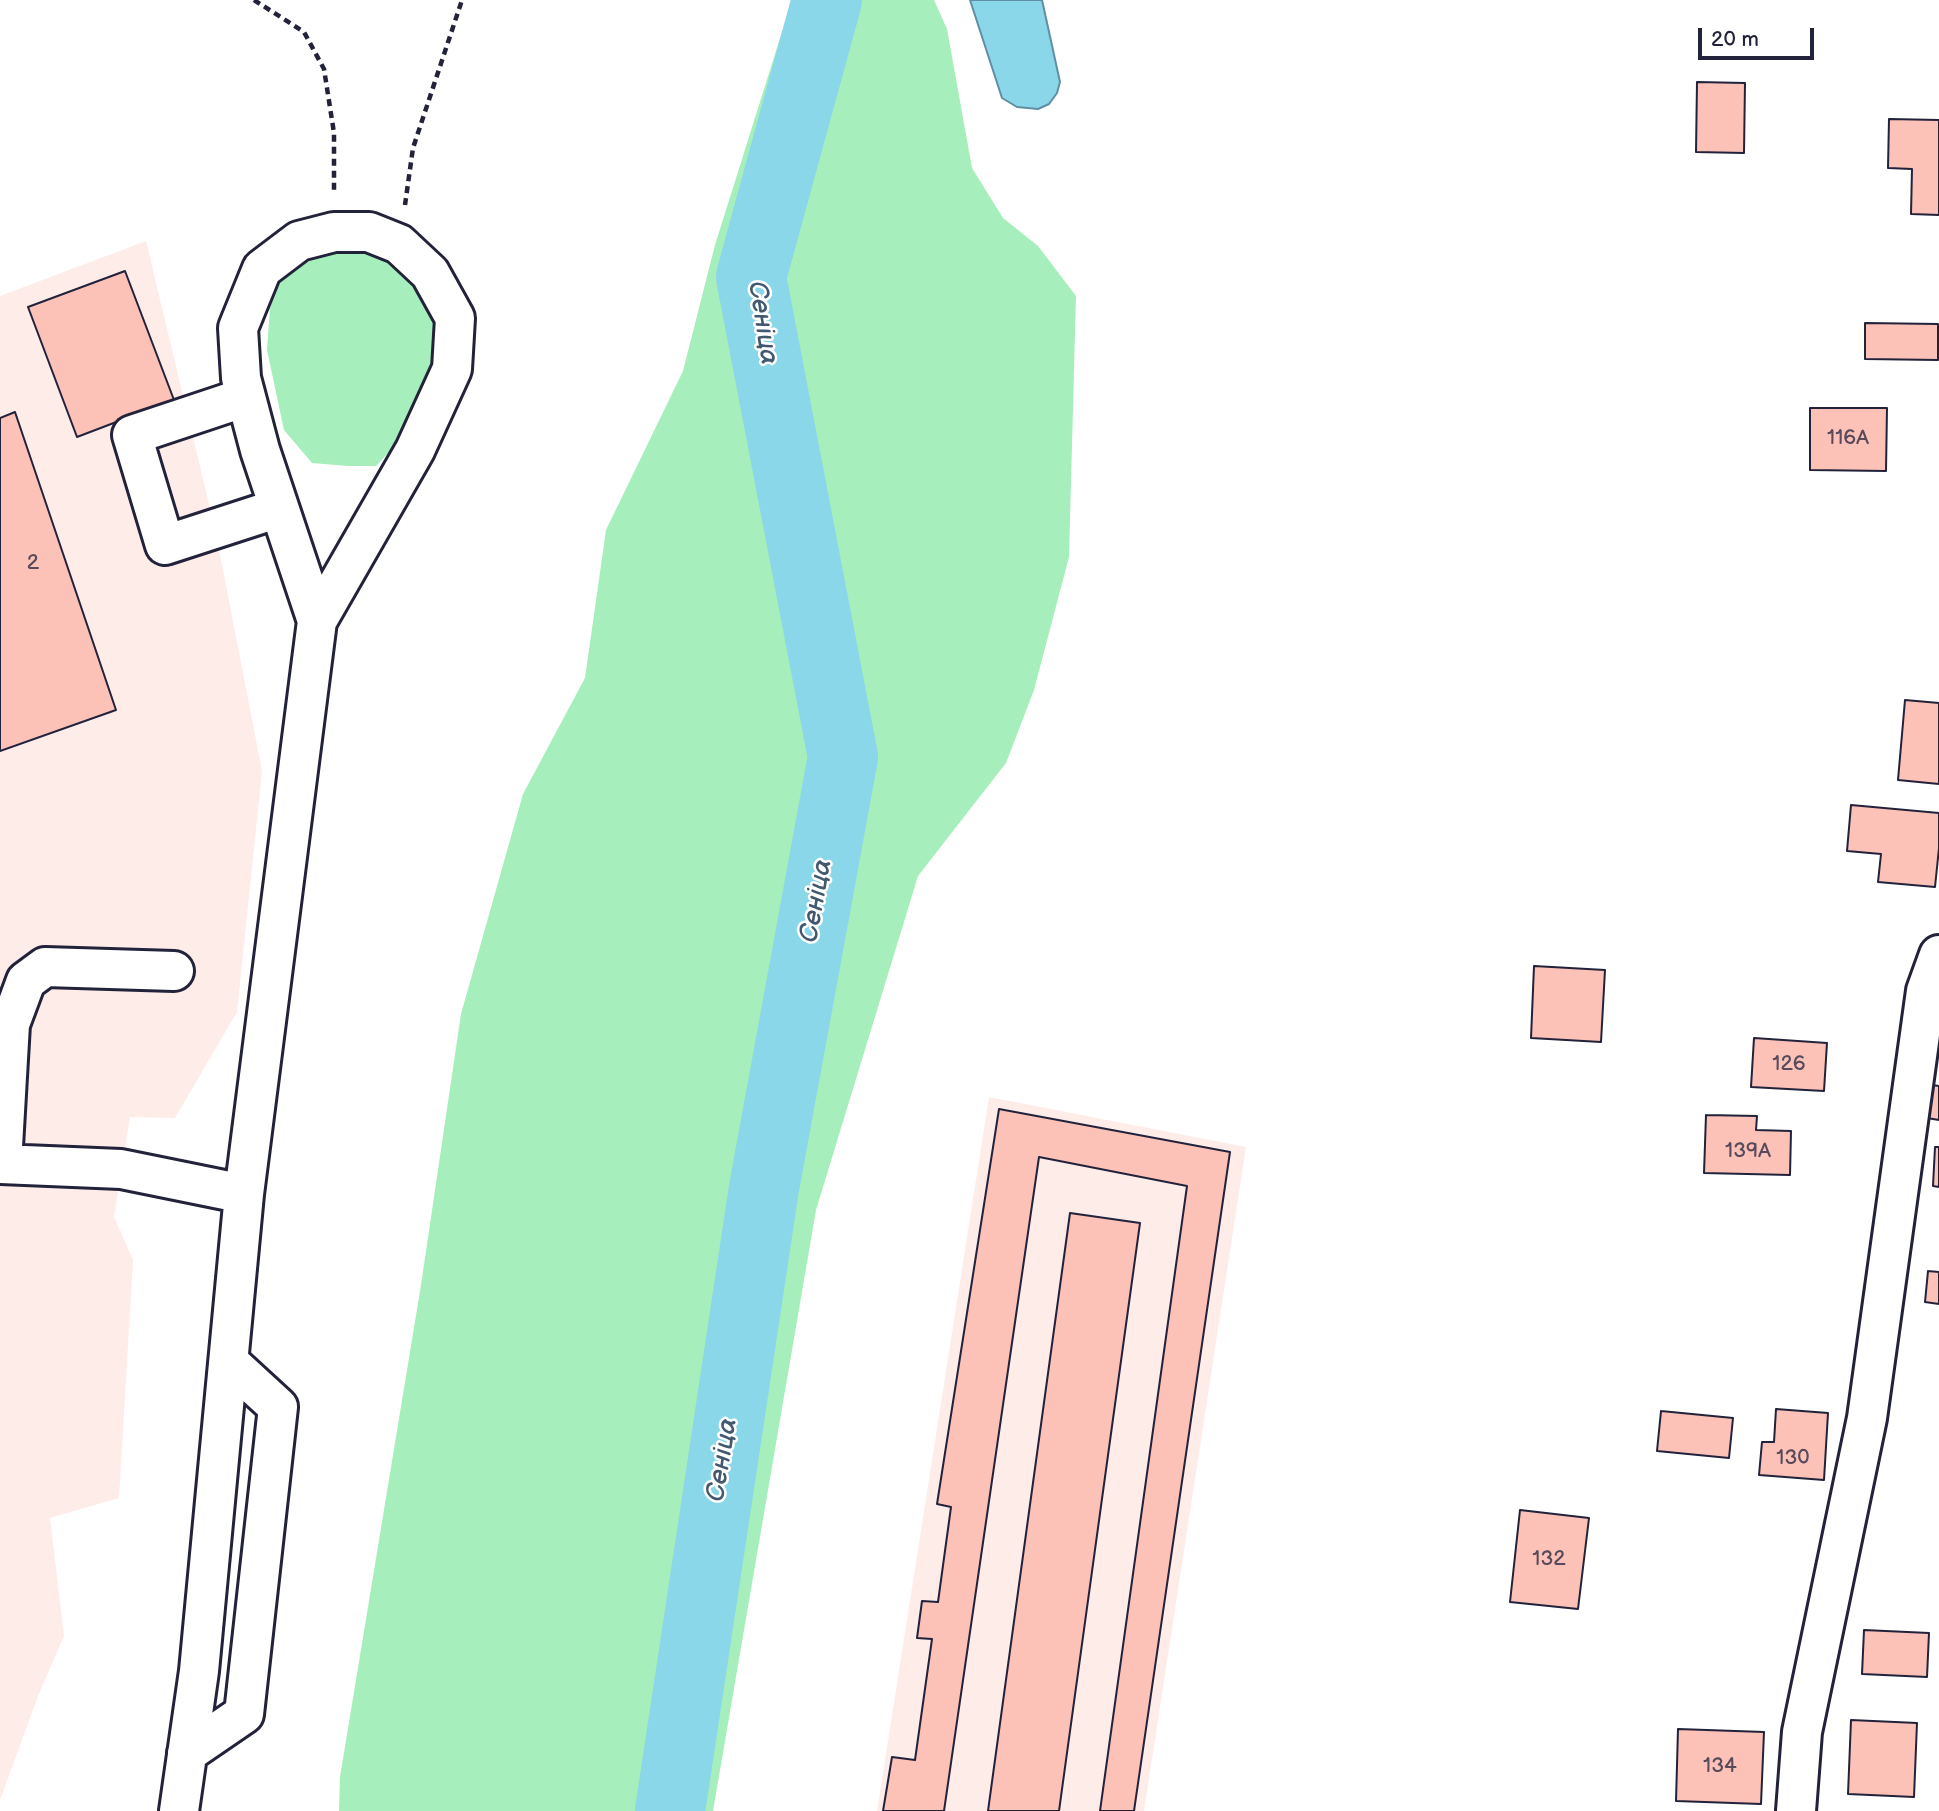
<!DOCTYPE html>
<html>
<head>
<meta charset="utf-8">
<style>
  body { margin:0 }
  #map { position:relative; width:1939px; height:1811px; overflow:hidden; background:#fff; font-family:"Balsamiq Sans",sans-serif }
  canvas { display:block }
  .scale { position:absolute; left:1698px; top:28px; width:116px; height:32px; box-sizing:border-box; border:4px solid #22223b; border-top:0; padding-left:9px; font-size:21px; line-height:24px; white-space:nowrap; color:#22223b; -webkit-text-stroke:5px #fff; paint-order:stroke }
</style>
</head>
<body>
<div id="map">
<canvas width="1939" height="1811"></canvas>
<div class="scale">20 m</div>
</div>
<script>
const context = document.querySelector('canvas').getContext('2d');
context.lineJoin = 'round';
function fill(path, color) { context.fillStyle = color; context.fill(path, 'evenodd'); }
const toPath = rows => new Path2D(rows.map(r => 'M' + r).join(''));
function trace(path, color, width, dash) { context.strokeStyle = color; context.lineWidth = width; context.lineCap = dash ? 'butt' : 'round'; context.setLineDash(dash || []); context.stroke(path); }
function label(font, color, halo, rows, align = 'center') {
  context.font = font + ' "Balsamiq Sans",sans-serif'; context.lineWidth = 5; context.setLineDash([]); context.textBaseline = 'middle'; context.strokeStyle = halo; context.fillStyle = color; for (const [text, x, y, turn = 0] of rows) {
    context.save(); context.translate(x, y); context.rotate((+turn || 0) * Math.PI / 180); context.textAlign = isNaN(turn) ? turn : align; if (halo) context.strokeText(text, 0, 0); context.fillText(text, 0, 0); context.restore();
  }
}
fill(toPath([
  [146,241,215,529,262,771,237,1012,175,1118,130,1117,114,1217,133,1260,119,1498,50,1518,64,1636,38,1696,0,1800,0,296],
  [989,1097,1246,1147,1144,1811,877,1811]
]), '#feece9');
fill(toPath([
  [792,0,934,0,947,29,972,168,1003,218,1038,246,1076,296,1069,557,1034,690,1006,763,918,876,816,1210,713,1811,339,1811,340,1777,421,1285,461,1014,523,794,585,678,606,530,683,371,715,245],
  [338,247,377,249,417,271,440,312,442,357,402,438,376,466,348,466,312,463,284,430,267,350,270,308,279,283,305,259]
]), '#a6eebb');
const water = toPath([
  [970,0,1042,0,1060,82,1057,93,1049,104,1038,109,1017,107,1002,98,970,0]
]);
fill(water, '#89d7e8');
trace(water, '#608fa3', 2);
trace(toPath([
  [670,1811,764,1188,843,757,751,277,827,0]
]), '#89d7e8', 70);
const building = toPath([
  [1697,82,1745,83,1744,153,1696,152,1697,82],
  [1889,119,1939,120,1939,215,1911,214,1912,169,1888,168,1889,119],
  [125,271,174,400,77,437,28,307,125,271],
  [1865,323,1938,324,1938,360,1865,359,1865,323],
  [1810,408,1887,408,1886,471,1810,470,1810,408],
  [15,412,116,710,0,751,0,418,15,412],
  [1905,700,1939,703,1939,784,1898,780,1905,700],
  [1851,805,1939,813,1939,848,1935,887,1878,882,1881,854,1847,851,1851,805],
  [1534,966,1605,970,1601,1042,1531,1038,1534,966],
  [1754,1038,1827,1043,1824,1091,1751,1087,1754,1038],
  [1932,1085,1939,1086,1939,1120,1927,1118,1932,1085],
  [999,1109,1230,1152,1134,1811,1100,1811,1187,1186,1039,1157,944,1811,883,1811,892,1757,915,1760,932,1639,917,1638,922,1601,938,1602,951,1507,937,1504,999,1109],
  [1706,1115,1757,1116,1756,1130,1791,1131,1790,1175,1704,1173,1706,1115],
  [1935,1147,1939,1147,1939,1187,1933,1186,1935,1147],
  [1070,1213,1140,1223,1059,1811,988,1811,1070,1213],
  [1928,1271,1939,1272,1939,1304,1925,1302,1928,1271],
  [1776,1409,1828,1413,1824,1480,1759,1475,1762,1442,1774,1442,1776,1409],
  [1661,1411,1733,1418,1729,1458,1657,1451,1661,1411],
  [1520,1510,1589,1518,1578,1609,1510,1602,1520,1510],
  [1864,1630,1929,1633,1927,1677,1862,1674,1864,1630],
  [1851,1720,1917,1723,1914,1797,1848,1794,1851,1720],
  [1678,1729,1764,1732,1761,1804,1676,1801,1678,1729]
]);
fill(building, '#fcc1b7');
trace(building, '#22223b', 2);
const minor = toPath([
  [246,397,132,435,165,545,279,508],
  [0,1164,121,1169,244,1194],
  [2,1164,10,1024,26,981,45,967,174,971],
  [187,1753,244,1714,278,1407,229,1362],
  [179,1811,199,1671,244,1194,317,621,415,450,452,369,455,318,430,273,399,244,369,232,334,232,299,241,262,269,238,328,241,378,260,450,317,621],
  [1796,1811,1802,1732,1867,1418,1926,991,1939,955]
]);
trace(minor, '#22223b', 44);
trace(toPath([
  [254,0,304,32,324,69,334,133,334,193],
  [405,205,413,148,462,0]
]), '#22223b', 4.5, [7, 5]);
trace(minor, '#fff', 38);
label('21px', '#584a5a', null, [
  ["116А",1848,439],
  ["2",33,564],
  ["126",1789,1065],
  ["139А",1748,1152],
  ["130",1793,1459],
  ["132",1549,1560],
  ["134",1720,1767]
]);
label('italic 26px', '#41586f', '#fff', [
  ["Сеніца",762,323,81],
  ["Сеніца",817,901,-80],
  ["Сеніца",723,1460,-81]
]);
</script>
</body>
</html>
